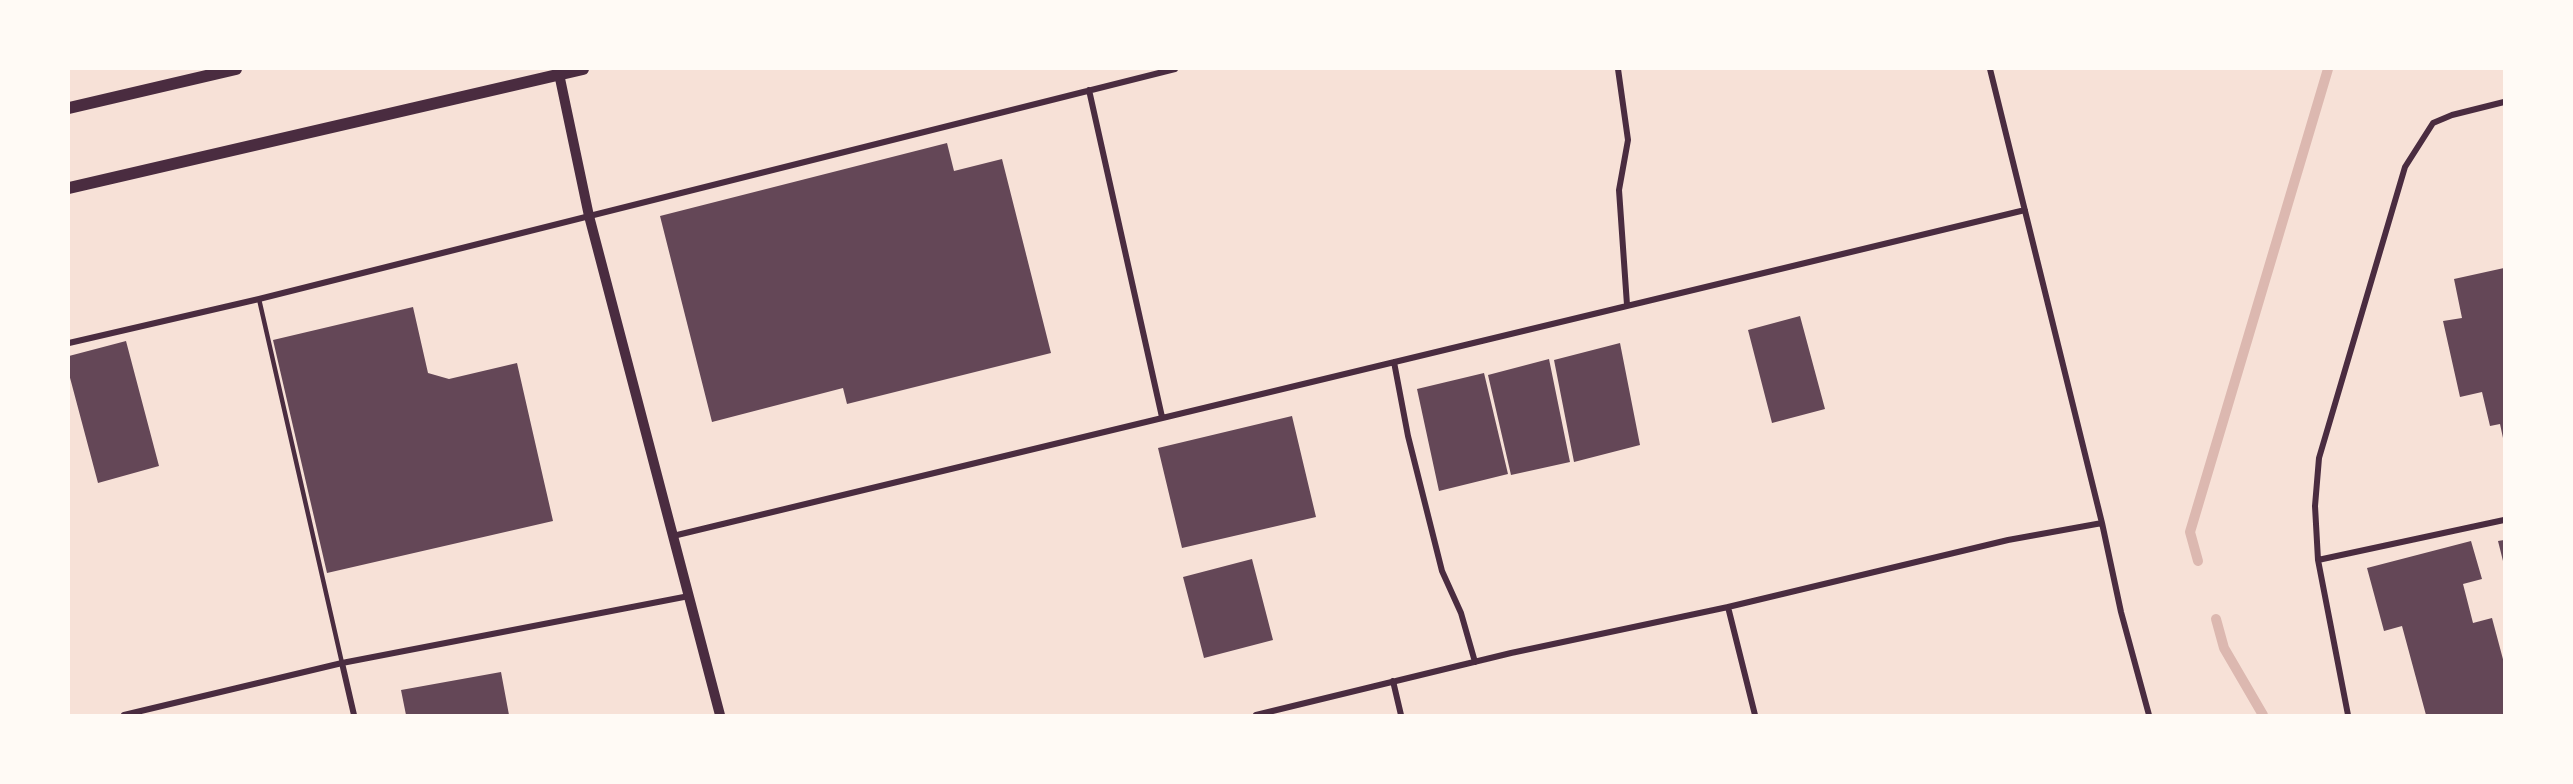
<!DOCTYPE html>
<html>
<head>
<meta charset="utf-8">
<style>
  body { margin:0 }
  #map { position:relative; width:2573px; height:784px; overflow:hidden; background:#f7e1d7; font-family:"Work Sans",sans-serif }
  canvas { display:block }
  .frame { position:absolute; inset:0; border:70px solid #fffaf5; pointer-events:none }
</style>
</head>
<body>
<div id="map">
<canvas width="2573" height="784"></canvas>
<div class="frame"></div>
</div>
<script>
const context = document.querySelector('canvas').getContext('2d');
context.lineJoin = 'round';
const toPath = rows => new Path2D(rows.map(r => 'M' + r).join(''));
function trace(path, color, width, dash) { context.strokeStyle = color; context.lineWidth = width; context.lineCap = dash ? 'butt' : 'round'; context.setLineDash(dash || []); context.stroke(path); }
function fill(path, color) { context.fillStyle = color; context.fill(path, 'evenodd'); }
trace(toPath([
  [2198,561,2190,532,2328,69],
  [2216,619,2224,648,2263,715]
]), '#dcb8b0', 10);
fill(toPath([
  [947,143,954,171,1002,159,1051,353,847,404,843,388,712,422,660,216],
  [2504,268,2504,437,2503,438,2500,424,2490,426,2482,392,2460,397,2443,321,2462,318,2454,279],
  [413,307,428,373,449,379,517,363,553,521,327,573,273,340],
  [1800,316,1825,409,1772,423,1748,330],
  [126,341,159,466,98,483,69,374,69,356],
  [1620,343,1640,445,1574,462,1554,360],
  [1549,359,1570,462,1511,475,1488,375],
  [1484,373,1508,474,1439,491,1417,389],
  [1292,416,1316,517,1182,548,1158,448],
  [2504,540,2504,561,2503,561,2498,541],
  [2471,541,2482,579,2463,584,2473,623,2492,618,2504,663,2504,715,2426,715,2402,626,2384,631,2367,568],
  [1252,559,1273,640,1204,658,1183,577],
  [501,672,509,715,406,715,401,690]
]), '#644757');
trace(toPath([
  [259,299,342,663]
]), '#4a2c40', 4.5);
trace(toPath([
  [1618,69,1628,140,1619,190,1627,305],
  [1990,69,2102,523,2121,612,2149,715],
  [1089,90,1162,417],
  [69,343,259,299,1175,69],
  [1394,362,1408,436,1442,571,1461,613,1475,662],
  [673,536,2025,210],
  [2318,560,2504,520],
  [1728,607,1755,715],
  [342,663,354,715],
  [1393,681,1401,715],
  [124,715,342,663,689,596],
  [1256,715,1511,653,1728,607,2008,540,2102,523],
  [2348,715,2318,560,2315,506,2319,458,2405,167,2433,123,2452,115,2504,102]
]), '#4a2c40', 6);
trace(toPath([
  [558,69,589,216,720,715]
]), '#4a2c40', 10);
trace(toPath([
  [69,108,236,69],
  [69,188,583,69]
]), '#4a2c40', 12);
</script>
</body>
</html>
